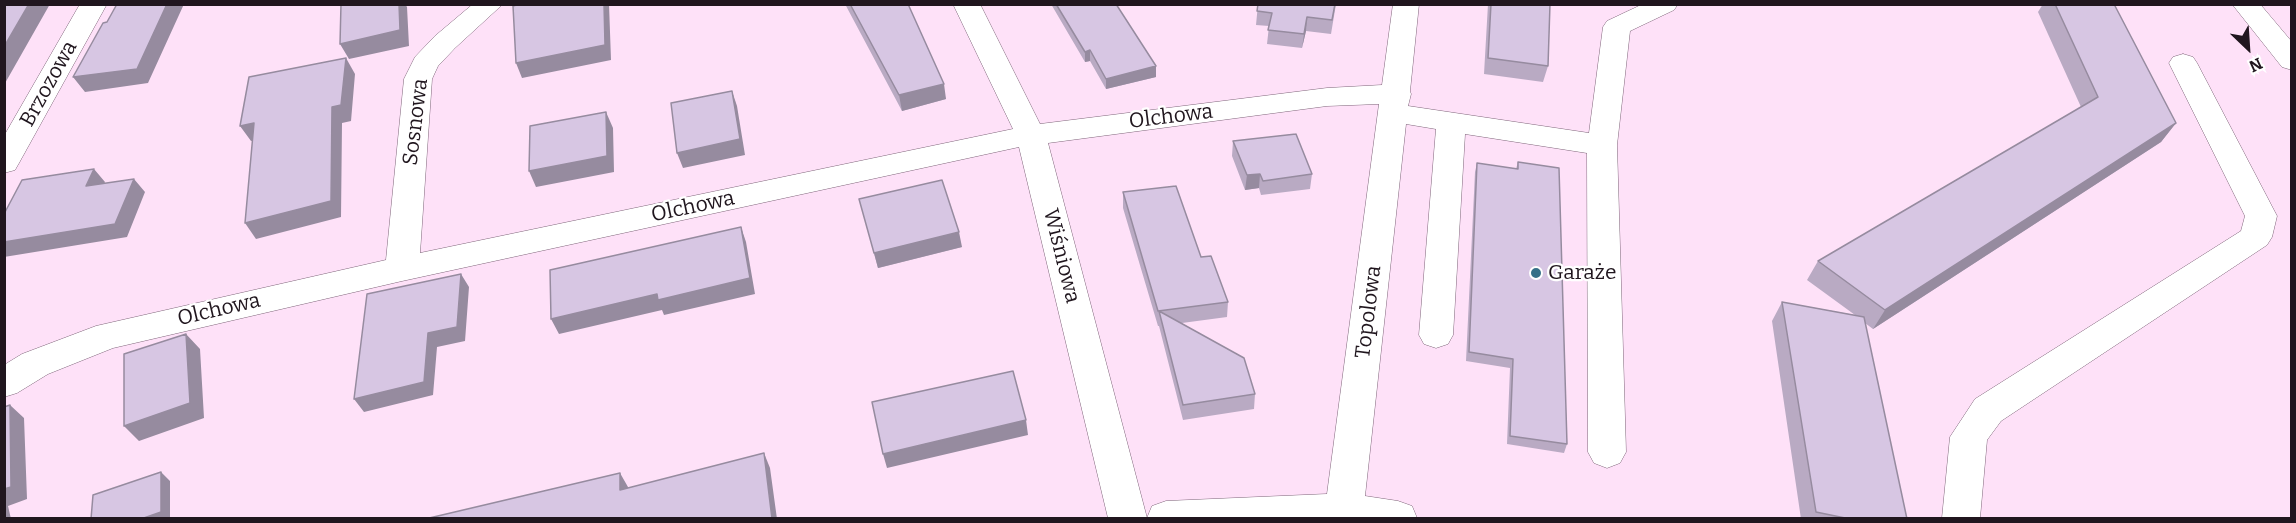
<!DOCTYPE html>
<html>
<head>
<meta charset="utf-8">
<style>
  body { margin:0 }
  #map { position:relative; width:2296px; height:523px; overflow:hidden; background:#fee1f8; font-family:Bitter,serif }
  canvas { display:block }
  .frame { position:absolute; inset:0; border:6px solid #20161e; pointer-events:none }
  .north { position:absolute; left:2218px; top:18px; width:60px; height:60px; -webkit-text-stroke:4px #fff; paint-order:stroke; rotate:155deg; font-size:16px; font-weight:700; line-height:24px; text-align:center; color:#20161e }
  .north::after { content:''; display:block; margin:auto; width:21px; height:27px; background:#20161e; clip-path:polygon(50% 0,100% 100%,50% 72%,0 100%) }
</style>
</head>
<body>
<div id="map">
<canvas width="2296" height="523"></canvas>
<div class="frame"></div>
<div class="north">N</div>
</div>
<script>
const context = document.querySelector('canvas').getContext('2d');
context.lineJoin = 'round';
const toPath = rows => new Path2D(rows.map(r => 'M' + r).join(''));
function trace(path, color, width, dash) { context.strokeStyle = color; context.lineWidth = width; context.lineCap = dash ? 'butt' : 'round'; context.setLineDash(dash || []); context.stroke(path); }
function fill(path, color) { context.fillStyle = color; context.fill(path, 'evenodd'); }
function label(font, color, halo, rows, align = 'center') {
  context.font = font + ' Bitter,serif'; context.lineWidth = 4.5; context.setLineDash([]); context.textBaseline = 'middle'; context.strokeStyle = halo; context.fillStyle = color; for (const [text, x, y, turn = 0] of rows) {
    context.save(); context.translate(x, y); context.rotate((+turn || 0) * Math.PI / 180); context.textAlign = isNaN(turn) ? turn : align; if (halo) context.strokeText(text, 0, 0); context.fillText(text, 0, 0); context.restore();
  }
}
const minor = toPath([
  [80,4,107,4,19,163,15,170,4,173,4,136,80,4],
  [473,4,503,4,455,48,438,66,432,79,420,253,1013,129,953,4,980,4,1040,124,1327,88,1382,85,1393,4,1419,4,1410,91,1411,94,1408,106,1589,133,1603,27,1607,21,1643,4,1678,4,1674,10,1630,31,1617,145,1626,452,1620,463,1607,468,1594,463,1588,452,1587,153,1465,134,1453,335,1448,344,1436,348,1424,344,1419,335,1436,129,1406,124,1365,496,1398,501,1412,506,1417,518,1108,518,1019,147,402,281,113,348,48,374,17,393,4,397,4,365,22,354,96,326,386,260,404,79,415,57,435,36,473,4],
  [1379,104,1327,494,1166,501,1152,506,1147,518,1048,143,1327,106,1379,104],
  [2183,54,2193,57,2197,63,2277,216,2272,237,2267,245,2001,421,1987,440,1980,518,1942,518,1950,437,1975,399,2241,231,2245,216,2169,63,2173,57,2183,54]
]);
const major = toPath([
  [2232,4,2260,4,2292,42,2292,70,2282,67,2232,4]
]);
trace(minor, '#7f667a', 1);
trace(major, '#7f667a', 1);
fill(minor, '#fff');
fill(major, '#fff');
fill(toPath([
  [845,4,908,4,946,99,902,111],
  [1051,4,1116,4,1156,66,1156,77,1106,89,1090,61,1085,62],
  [1258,4,1336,4,1331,34,1306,31,1302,48,1267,44,1269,26,1256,25],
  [1488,4,1550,4,1548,66,1543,82,1484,74],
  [2043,4,2114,4,2176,123,2161,142,1873,329,1865,323,1907,519,1801,519,1772,321,1782,302,1855,315,1807,280,1818,261,2081,107,2038,12],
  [1233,141,1312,174,1310,189,1261,195,1259,188,1245,190,1232,156],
  [1518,162,1567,444,1564,453,1507,444,1510,368,1466,361,1475,172,1477,163,1516,169],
  [1123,192,1201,257,1228,302,1227,317,1182,323,1255,394,1254,409,1183,420,1159,326,1158,326,1123,208],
  [859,199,962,247,878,268]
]), '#b9aac3');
fill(toPath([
  [29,4,50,4,4,85,4,47],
  [167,4,184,4,148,83,85,92,73,77],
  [399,4,405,4,407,7,409,46,349,59,340,44],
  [604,4,609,4,611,60,522,78,516,63],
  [1307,17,1306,31,1302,48,1304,34],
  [1090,50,1090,61,1085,62,1085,52],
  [346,58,355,74,351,121,342,123,341,217,256,239,245,223,332,107],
  [1156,66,1156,77,1106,89,1106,79],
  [944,84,946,99,902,111,899,95],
  [732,91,737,106,745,155,683,168,677,153],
  [606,112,613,128,614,172,536,187,529,171],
  [254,123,265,139,251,141,240,126],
  [2176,123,2161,142,1873,329,1885,310],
  [94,169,105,182,97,200,86,186],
  [1260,174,1259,188,1245,190,1247,175],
  [134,179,145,192,127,237,4,257,4,242],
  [741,227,746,242,755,294,664,315,662,310,559,334,551,319],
  [959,232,962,247,878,268,874,253],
  [461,274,469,287,465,341,437,347,433,395,364,412,354,399],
  [186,334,200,349,204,418,139,441,124,426],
  [10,405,24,418,27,499,8,506,11,519,4,519,4,489],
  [1026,420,1028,435,887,468,883,454],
  [764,453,770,468,777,519,772,519],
  [161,472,170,481,170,519,141,519],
  [620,473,628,487,628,505,620,490]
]), '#968b9f');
const building = toPath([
  [4,4,29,4,4,47,4,4],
  [117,4,167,4,137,69,73,77,103,23,107,22,117,4],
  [341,4,399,4,400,30,340,44,341,4],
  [520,4,604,4,605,45,516,63,513,6,520,4],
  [850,4,908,4,944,84,899,95,850,4],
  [1056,4,1116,4,1156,66,1106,79,1090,50,1085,52,1056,4],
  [1258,4,1335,4,1332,20,1307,17,1304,34,1268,30,1272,13,1257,11,1258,4],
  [1491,4,1550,4,1548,66,1488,58,1491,4],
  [2055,4,2114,4,2176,123,1885,310,1818,261,2098,97,2055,4],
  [346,58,341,105,332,107,331,201,245,223,254,123,240,126,249,77,346,58],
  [732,91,740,139,677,153,671,103,732,91],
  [606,112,607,156,529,171,530,126,606,112],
  [1296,134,1312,174,1263,181,1260,174,1247,175,1233,141,1296,134],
  [1518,162,1559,168,1567,444,1510,436,1513,359,1469,352,1477,163,1518,169,1518,162],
  [94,169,86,186,134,179,115,224,4,242,4,214,22,180,94,169],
  [942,180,959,232,874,253,859,199,942,180],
  [1176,186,1201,257,1211,256,1228,302,1158,311,1123,192,1176,186],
  [741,227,750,278,658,300,657,294,551,319,550,270,741,227],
  [461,274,457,327,428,333,424,382,354,399,367,294,461,274],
  [1782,302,1864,317,1907,519,1850,519,1816,512,1782,302],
  [1159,311,1244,358,1255,394,1183,405,1159,311],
  [186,334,190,403,124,426,124,354,186,334],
  [1013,371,1026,420,883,454,872,402,1013,371],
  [10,405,11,487,4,489,4,407,10,405],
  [764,453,772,519,425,519,620,473,620,490,764,453],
  [161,472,161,512,141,519,91,519,93,495,161,472]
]);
fill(building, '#d7c6e3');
trace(building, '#968b9f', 1.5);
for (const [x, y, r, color] of [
  [1536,273,6,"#357088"]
]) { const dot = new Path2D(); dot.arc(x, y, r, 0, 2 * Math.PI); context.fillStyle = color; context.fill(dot); trace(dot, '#fff', 2); }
label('21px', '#20161e', '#fff', [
  ["Brzozowa",49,84,-61],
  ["Olchowa",1171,117,-7],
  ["Sosnowa",416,122,-83],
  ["Olchowa",693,207,-12],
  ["Wiśniowa",1061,256,76],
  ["Olchowa",219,310,-13],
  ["Topolowa",1369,312,-83]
]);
label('21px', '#20161e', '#fff', [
  ["Garaże",1548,273]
], 'left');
</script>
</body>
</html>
